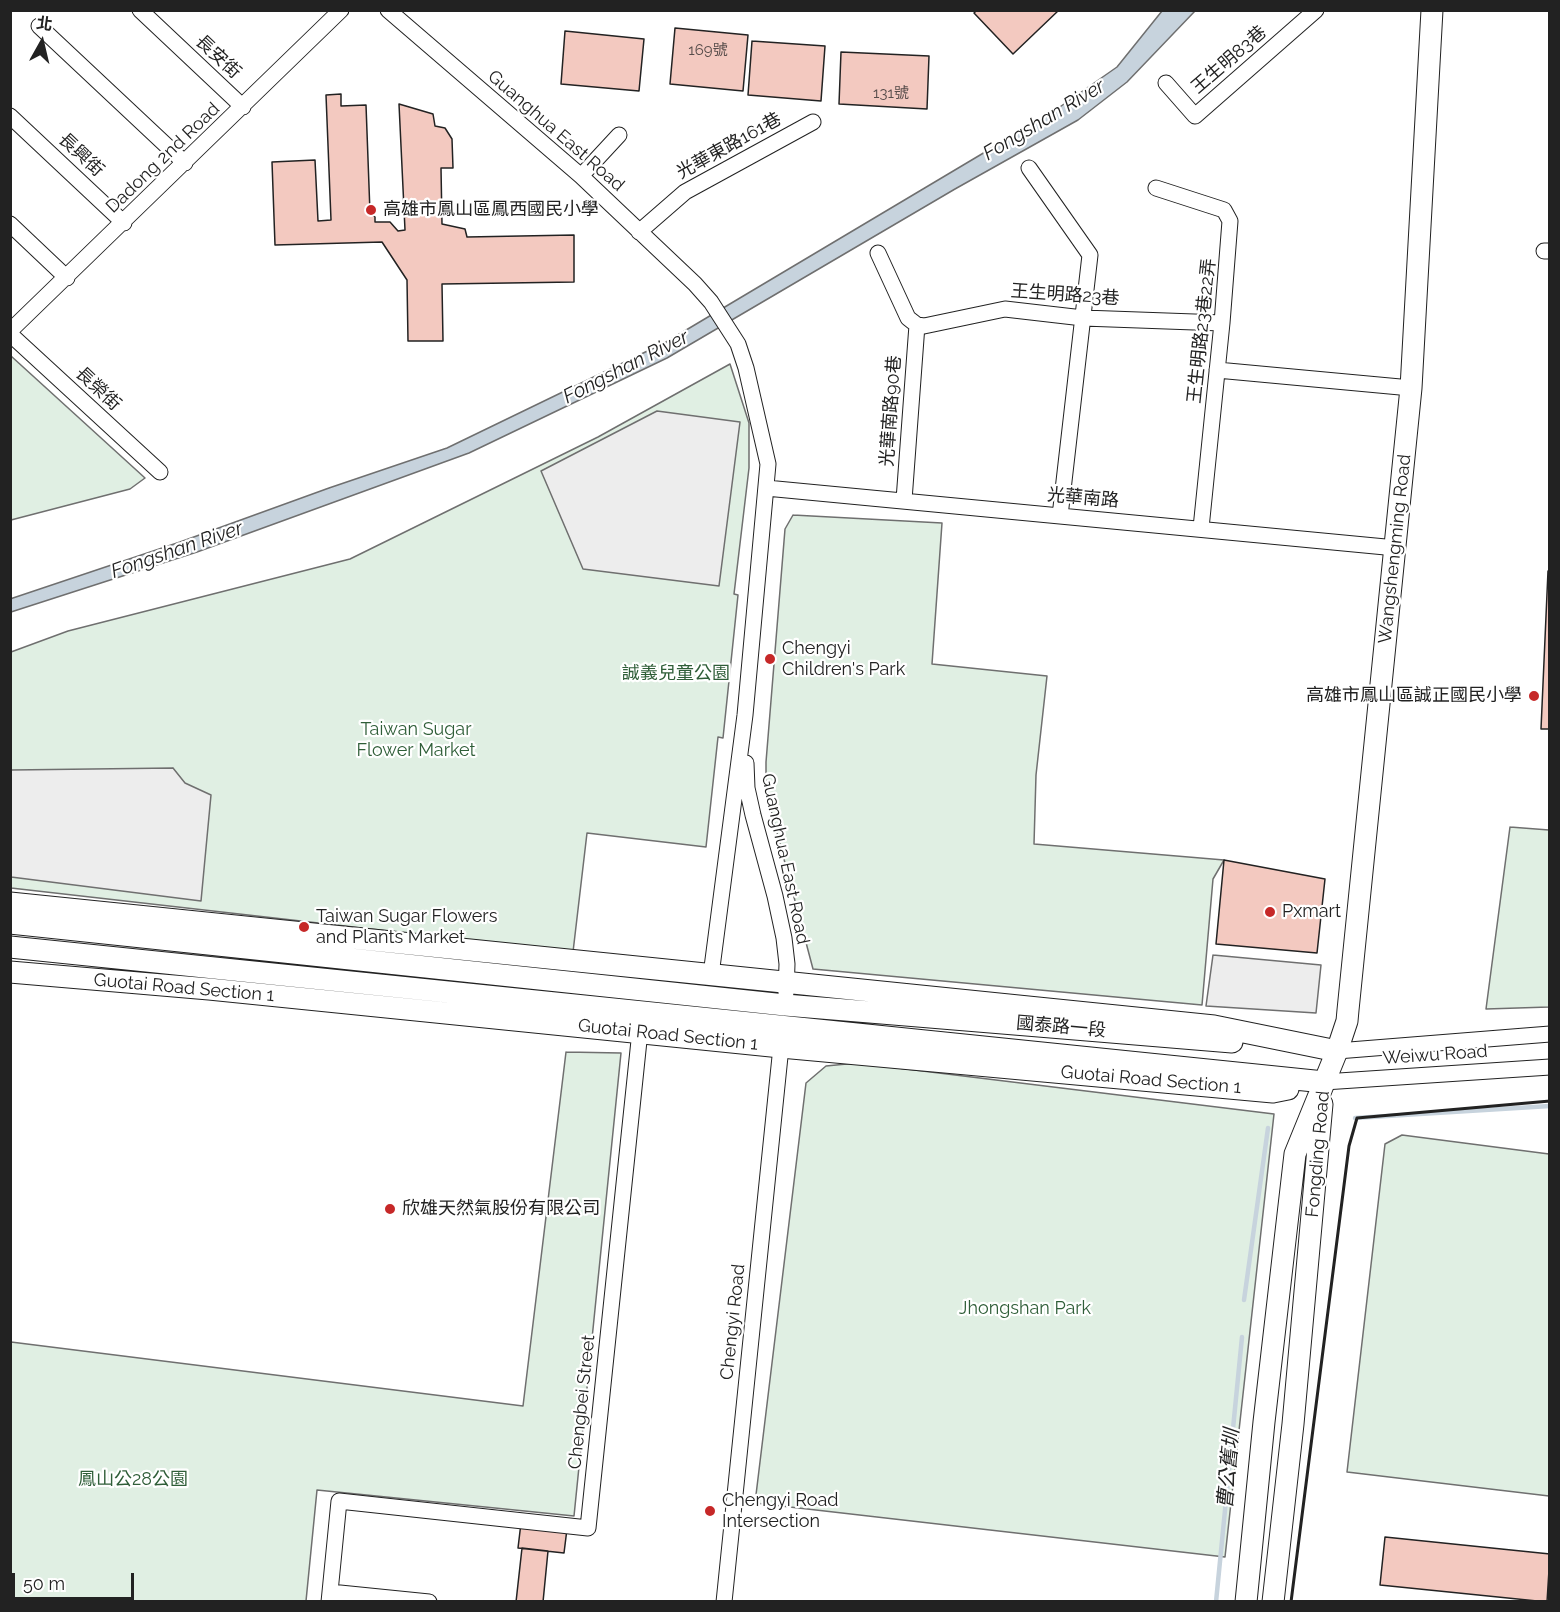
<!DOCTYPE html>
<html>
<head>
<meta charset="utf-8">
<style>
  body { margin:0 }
  #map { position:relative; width:1560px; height:1612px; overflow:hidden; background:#fff; font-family:Raleway,"Noto Sans TC",sans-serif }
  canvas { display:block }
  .frame { position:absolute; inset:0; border:12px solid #222; pointer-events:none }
  .north { position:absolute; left:12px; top:12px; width:60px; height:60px; -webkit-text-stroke:4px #fff; paint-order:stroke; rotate:8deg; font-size:16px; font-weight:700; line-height:24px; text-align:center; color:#222 }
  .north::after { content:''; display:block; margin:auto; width:21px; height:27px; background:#222; clip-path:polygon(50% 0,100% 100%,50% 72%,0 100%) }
  .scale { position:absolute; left:12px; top:1573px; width:122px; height:27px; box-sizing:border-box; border:3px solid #222; border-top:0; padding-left:8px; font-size:18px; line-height:21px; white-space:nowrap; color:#222; -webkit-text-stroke:4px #fff; paint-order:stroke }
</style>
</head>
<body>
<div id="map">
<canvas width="1560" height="1612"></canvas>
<div class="frame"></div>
<div class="north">北</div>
<div class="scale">50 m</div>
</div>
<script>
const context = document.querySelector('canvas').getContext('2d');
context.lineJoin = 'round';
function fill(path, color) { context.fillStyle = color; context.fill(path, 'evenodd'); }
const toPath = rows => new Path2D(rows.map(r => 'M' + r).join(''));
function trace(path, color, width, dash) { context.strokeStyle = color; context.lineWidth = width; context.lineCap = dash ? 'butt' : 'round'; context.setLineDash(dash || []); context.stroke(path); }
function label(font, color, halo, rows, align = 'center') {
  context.font = font + ' Raleway,"Noto Sans TC",sans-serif'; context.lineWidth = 4.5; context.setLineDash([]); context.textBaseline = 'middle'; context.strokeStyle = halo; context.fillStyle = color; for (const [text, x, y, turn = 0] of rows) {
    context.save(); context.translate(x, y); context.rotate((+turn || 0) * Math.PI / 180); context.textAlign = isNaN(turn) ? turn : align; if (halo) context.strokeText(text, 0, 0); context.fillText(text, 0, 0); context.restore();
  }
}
const green = toPath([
  [11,356,145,478,130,489,11,520,11,356],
  [730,364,749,423,749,468,734,594,738,595,723,738,718,737,706,847,587,833,573,952,11,888,11,652,68,631,350,559,598,437,730,364],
  [793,515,942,523,932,664,1047,676,1036,775,1034,844,1224,860,1213,879,1202,1005,813,969,766,791,766,762,785,529,793,515],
  [1510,827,1549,830,1549,1007,1486,1009,1510,827],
  [566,1052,621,1053,574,1516,317,1490,306,1601,11,1601,11,1342,523,1406,566,1052],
  [857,1063,1274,1114,1225,1557,755,1503,806,1083,826,1066,857,1063],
  [1402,1135,1549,1154,1549,1496,1347,1472,1385,1144,1402,1135]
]);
fill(green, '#e0efe3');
trace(green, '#6f6f6f', 1.5);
const parking = toPath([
  [657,411,740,422,719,586,583,569,541,471,657,411],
  [173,768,185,783,211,795,201,901,11,877,11,770,173,768],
  [1213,955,1321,965,1316,1013,1206,1006,1213,955]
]);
fill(parking, '#ededed');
trace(parking, '#6f6f6f', 1.5);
const water = toPath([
  [1162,11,1195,11,1127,82,1078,120,955,189,667,358,469,453,197,552,11,612,10,599,180,542,329,488,447,448,666,342,1054,111,1117,67,1162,11]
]);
fill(water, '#c7d3dd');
trace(water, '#6f6f6f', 1.5);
trace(toPath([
  [1355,1118,1550,1106],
  [1244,1300,1268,1128],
  [1216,1602,1242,1337]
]), '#c7d3dd', 4.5);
const building = toPath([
  [977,10,1059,10,1013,54,974,13,977,10],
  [675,28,748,35,743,91,670,84,675,28],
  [565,31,644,39,639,91,561,84,565,31],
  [752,41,825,46,821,101,748,95,752,41],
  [841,52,929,56,927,109,839,104,841,52],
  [341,94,341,106,366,105,370,213,375,217,375,222,390,222,398,231,405,230,399,104,433,114,435,126,445,128,452,139,453,168,441,168,442,224,465,229,467,237,574,235,574,282,442,284,443,341,408,341,407,280,382,242,275,245,272,162,315,160,318,221,331,220,326,95,341,94],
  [1548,571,1550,571,1550,729,1541,729,1548,571],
  [1224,860,1325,879,1317,953,1216,944,1224,860],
  [521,1523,567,1529,564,1553,518,1548,521,1523],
  [1385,1537,1550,1554,1547,1602,1380,1585,1385,1537],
  [522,1548,548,1551,543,1602,516,1602,522,1548]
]);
fill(building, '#f3c9c0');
trace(building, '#222', 1.5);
const street = toPath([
  [140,10,243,107],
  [388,10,581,176,695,284,711,302,738,344,746,368,768,464,745,715,711,975],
  [39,26,185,163],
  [1166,83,1195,116,1316,10],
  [10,116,124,223],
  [1029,168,1090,255,1060,516],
  [581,176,619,135],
  [1156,188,1224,210,1230,221,1222,323,1201,528],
  [10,224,67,278],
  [639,232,685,192,813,122],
  [1544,251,1550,251],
  [878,253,908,318,917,325,924,326,1005,309,1083,318,1222,323],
  [10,331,341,10],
  [10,334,160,472],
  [1217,370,1411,388],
  [766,488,1396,548],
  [904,500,917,325],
  [746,763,747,788,753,815,775,896,784,938,787,964,786,993],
  [1337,1051,1550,1034],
  [1324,1082,1550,1067],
  [330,1592,429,1602],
  [329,1602,339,1501,588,1528,640,1031],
  [724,1602,782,1037]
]);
const secondary = toPath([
  [10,903,1214,1026,1337,1051],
  [10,923,785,1005,1232,1042],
  [10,947,1324,1082],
  [10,972,209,989,781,1047,1273,1092,1288,1089],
  [1246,1602,1264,1422,1295,1154,1337,1051,1347,1021,1348,1010,1411,388,1432,10],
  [1273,1602,1293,1424,1322,1104]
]);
trace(street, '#222', 17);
trace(secondary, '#222', 23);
trace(street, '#fff', 15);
trace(secondary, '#fff', 21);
trace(toPath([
  [1291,1602,1349,1146,1357,1118,1550,1101]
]), '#222', 3);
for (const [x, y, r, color] of [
  [371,210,6,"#c62828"],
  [770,659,6,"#c62828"],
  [1534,696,6,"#c62828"],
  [1270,912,6,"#c62828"],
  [304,927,6,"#c62828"],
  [390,1209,6,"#c62828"],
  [710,1511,6,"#c62828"]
]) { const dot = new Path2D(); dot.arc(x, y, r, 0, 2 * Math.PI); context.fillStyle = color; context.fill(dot); trace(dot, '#fff', 2); }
label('15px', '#564c4a', null, [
  ["169號",708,50],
  ["131號",891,93]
]);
label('18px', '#222', '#fff', [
  ["長安街",218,57,43],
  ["王生明83巷",1229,60,-41],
  ["Guanghua East Road",556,131,41],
  ["光華東路161巷",729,146,-29],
  ["長興街",81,155,43],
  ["Dadong 2nd Road",163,158,-44],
  ["王生明路23巷",1065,295,4],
  ["王生明路23巷22弄",1202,331,-84],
  ["長榮街",98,389,43],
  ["光華南路90巷",891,411,-86],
  ["光華南路",1083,498,5],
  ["Wangshengming Road",1395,549,-84],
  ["Guanghua East Road",785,859,78],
  ["Guotai Road Section 1",184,988,5],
  ["國泰路一段",1061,1027,5],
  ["Guotai Road Section 1",668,1035,6],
  ["Weiwu Road",1435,1055,-4],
  ["Guotai Road Section 1",1151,1080,5],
  ["Fongding Road",1318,1154,-85],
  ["Chengyi Road",733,1322,-84],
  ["Chengbei Street",582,1402,-84]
]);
label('18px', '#222', '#fff', [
  ["高雄市鳳山區鳳西國民小學",383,210],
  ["Chengyi",782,649],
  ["Children's Park",782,670],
  ["高雄市鳳山區誠正國民小學",1522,696,"right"],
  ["Pxmart",1282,912],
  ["Taiwan Sugar Flowers",316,917],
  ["and Plants Market",316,938],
  ["欣雄天然氣股份有限公司",402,1209],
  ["Chengyi Road",722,1501],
  ["Intersection",722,1522]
], 'left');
label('18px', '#2f5e38', '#fff', [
  ["誠義兒童公園",676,674],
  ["Taiwan Sugar",416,730],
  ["Flower Market",416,751],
  ["Jhongshan Park",1025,1309],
  ["鳳山公28公園",133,1480]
]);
label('italic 20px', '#222', '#fff', [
  ["Fongshan River",1044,120,-31],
  ["Fongshan River",626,367,-27],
  ["Fongshan River",177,550,-19],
  ["曹公舊圳",1229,1469,-85]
]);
</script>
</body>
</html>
